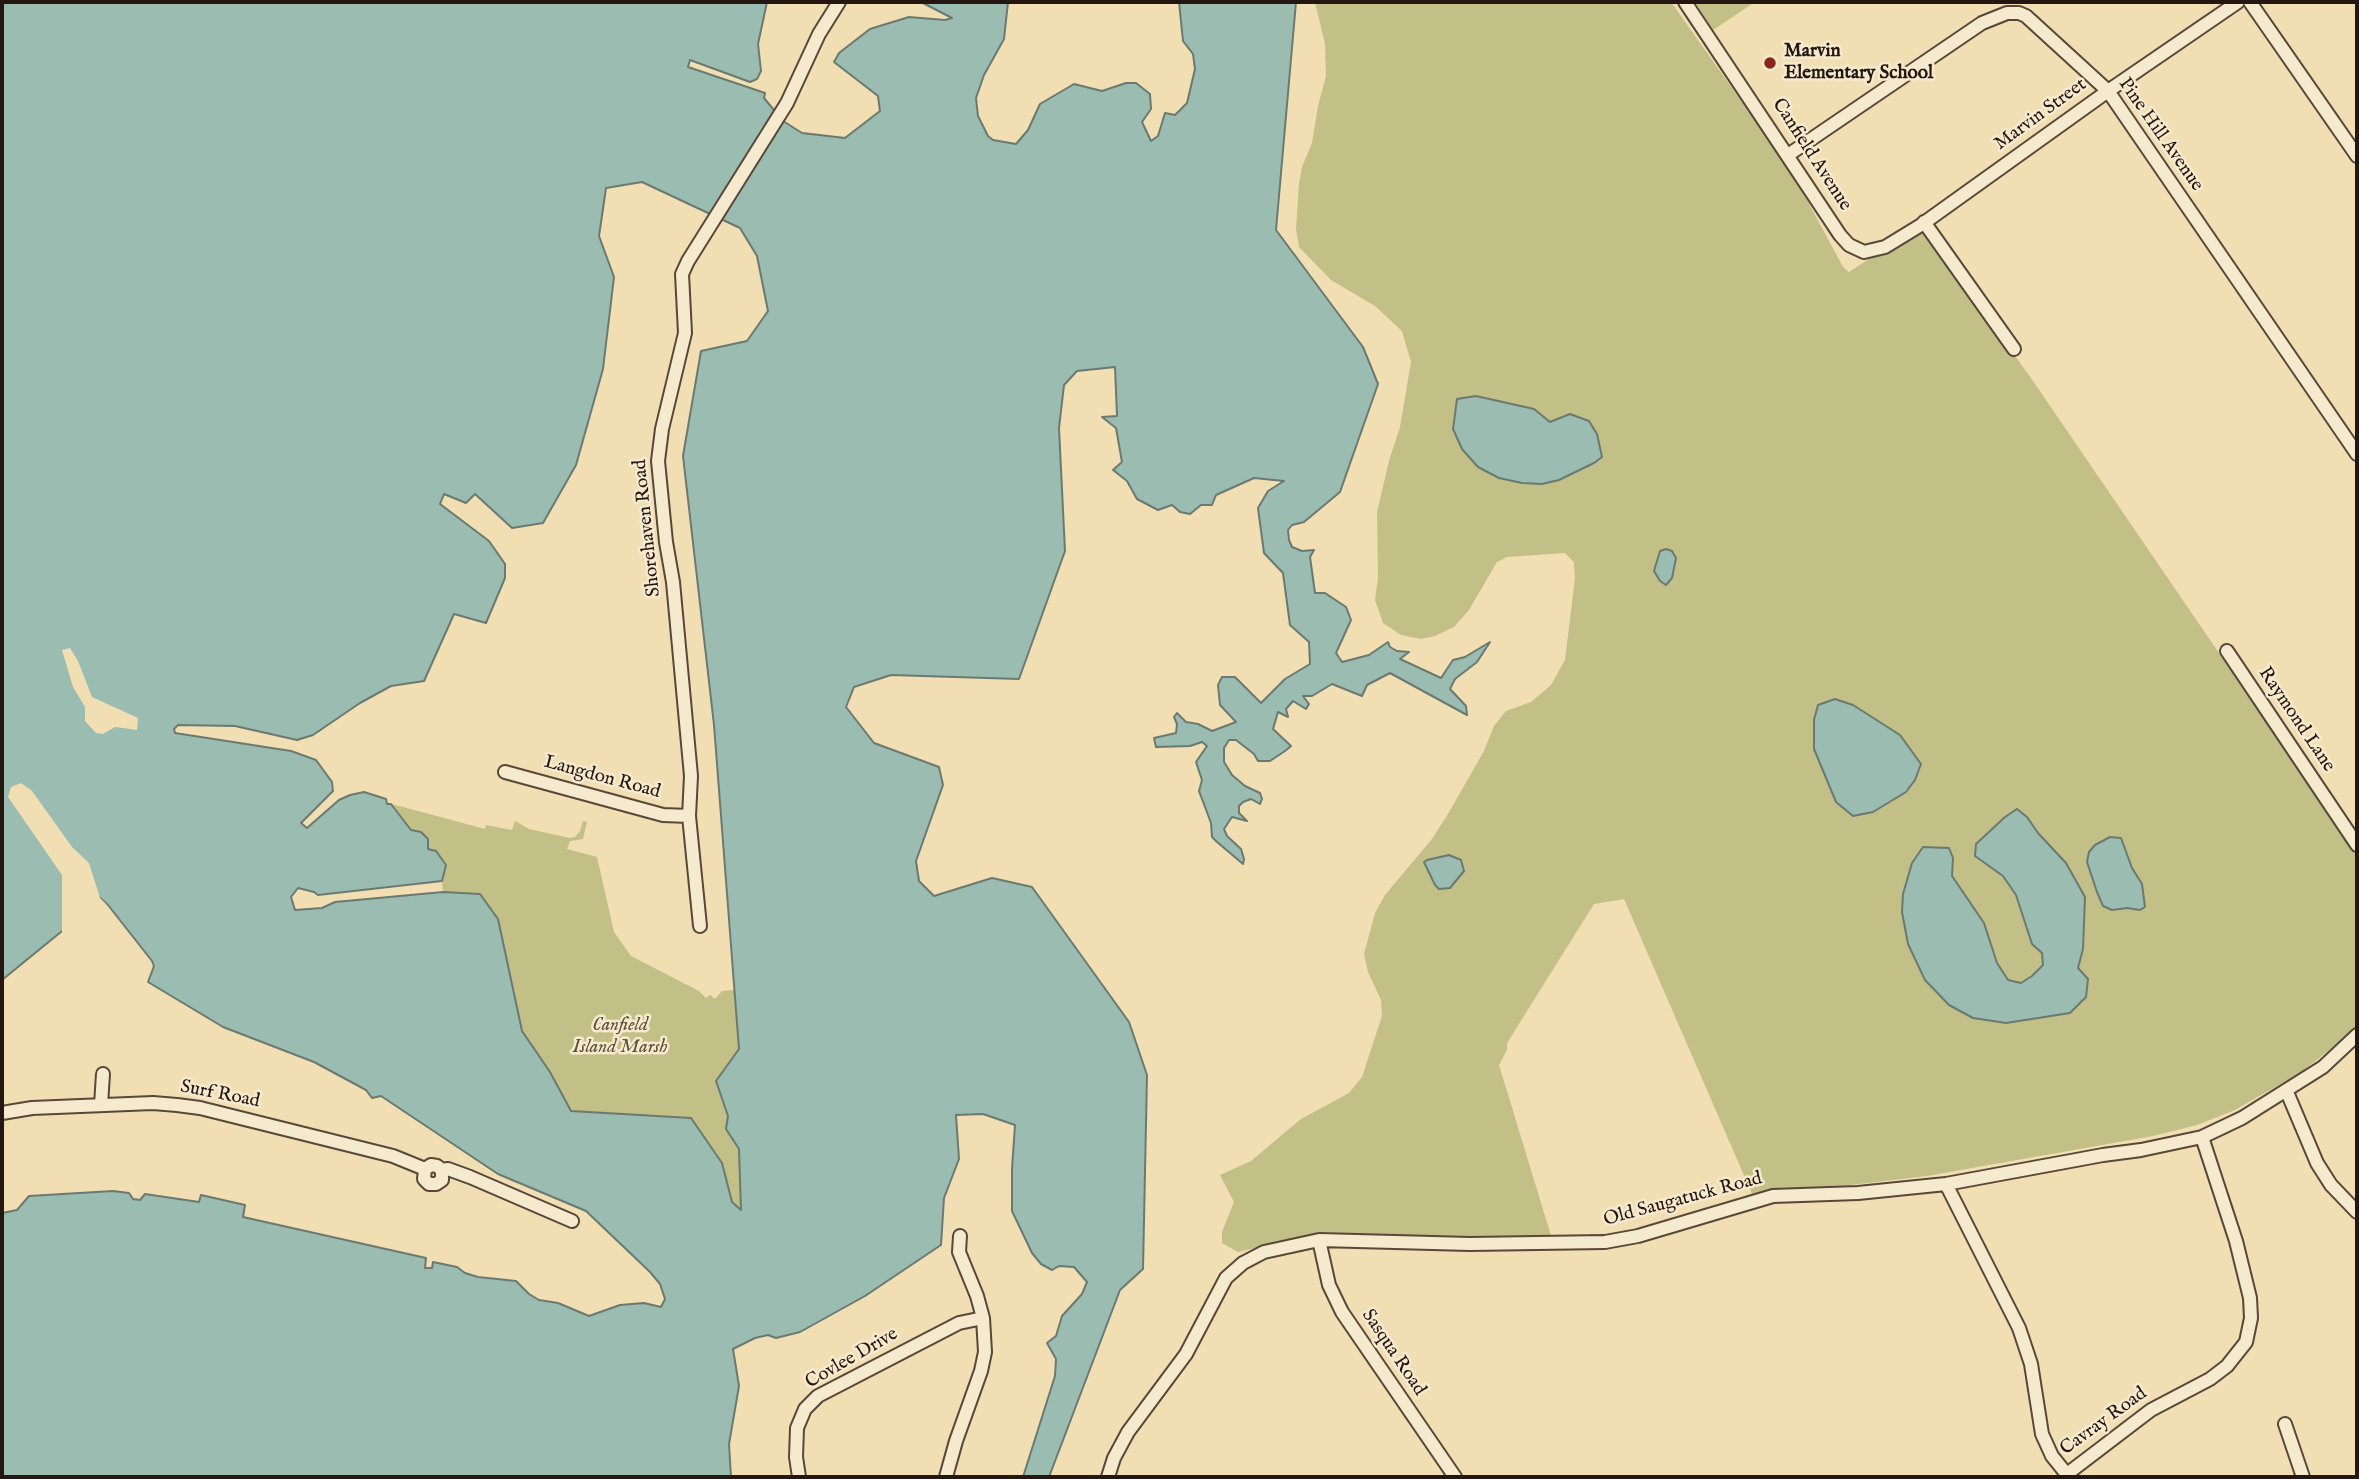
<!DOCTYPE html>
<html>
<head>
<meta charset="utf-8">
<style>
  body { margin:0 }
  #map { position:relative; width:2359px; height:1479px; overflow:hidden; background:#f1deb3; font-family:"IM FELL English",serif }
  canvas { display:block }
  .frame { position:absolute; inset:0; border:4px solid #241611; pointer-events:none }
</style>
</head>
<body>
<div id="map">
<canvas width="2359" height="1479"></canvas>
<div class="frame"></div>
</div>
<script>
const context = document.querySelector('canvas').getContext('2d');
context.lineJoin = 'round';
function fill(path, color) { context.fillStyle = color; context.fill(path, 'evenodd'); }
const toPath = rows => new Path2D(rows.map(r => 'M' + r).join(''));
function trace(path, color, width, dash) { context.strokeStyle = color; context.lineWidth = width; context.lineCap = dash ? 'butt' : 'round'; context.setLineDash(dash || []); context.stroke(path); }
function label(font, color, halo, rows, align = 'center') {
  context.font = font + ' "IM FELL English",serif'; context.lineWidth = 5; context.setLineDash([]); context.textBaseline = 'middle'; context.strokeStyle = halo; context.fillStyle = color; for (const [text, x, y, turn = 0] of rows) {
    context.save(); context.translate(x, y); context.rotate((+turn || 0) * Math.PI / 180); context.textAlign = isNaN(turn) ? turn : align; if (halo) context.strokeText(text, 0, 0); context.fillText(text, 0, 0); context.restore();
  }
}
fill(toPath([
  [1315,2,1671,2,1761,129,1807,200,1843,267,1849,272,1921,225,2033,381,2357,855,2357,1028,2300,1073,2233,1111,2197,1125,2153,1136,1927,1176,1834,1187,1781,1189,1753,1196,1624,899,1594,904,1507,1043,1507,1050,1499,1065,1552,1239,1394,1237,1346,1233,1315,1234,1238,1252,1222,1243,1222,1232,1234,1202,1220,1175,1251,1161,1301,1119,1349,1093,1362,1077,1382,1016,1381,1000,1368,972,1364,954,1375,913,1385,895,1432,839,1448,814,1484,751,1494,726,1506,711,1531,702,1551,685,1565,660,1575,578,1574,562,1565,553,1507,557,1497,562,1469,610,1454,627,1435,636,1421,639,1401,635,1383,623,1375,600,1378,577,1377,512,1389,461,1400,427,1411,362,1402,331,1375,306,1331,280,1299,247,1296,229,1299,184,1302,167,1312,143,1318,106,1326,76,1325,44],
  [1695,2,1755,2,1713,30],
  [392,804,485,829,486,825,512,830,515,821,529,829,570,838,575,837,580,831,583,821,587,822,583,839,570,841,567,849,597,857,614,932,631,956,699,991,706,998,710,995,715,999,722,991,734,990,739,1049,716,1081,728,1116,727,1129,739,1149,741,1211,732,1202,722,1163,691,1118,571,1111,550,1072,522,1031,480,894,443,892,442,881,446,865,428,850]
]), '#c2bf87');
const water = toPath([
  [2,2,767,2,758,44,761,71,757,79,750,82,690,60,688,67,765,93,764,98,783,121,802,133,845,138,880,111,878,96,834,62,839,53,870,29,909,17,945,20,952,18,921,2,1008,2,1004,39,984,75,976,98,978,116,988,136,993,140,1016,144,1028,130,1040,104,1074,84,1102,91,1126,83,1136,83,1150,94,1151,109,1142,122,1151,141,1158,136,1165,113,1175,115,1187,103,1195,69,1193,54,1183,41,1179,2,1296,2,1276,230,1363,347,1378,384,1340,492,1304,522,1292,525,1288,530,1289,540,1292,547,1302,551,1314,550,1310,557,1315,593,1325,593,1346,607,1351,620,1336,653,1342,662,1369,655,1388,642,1390,647,1397,651,1409,652,1400,659,1441,678,1453,660,1465,657,1490,642,1477,662,1455,679,1450,689,1466,706,1467,715,1390,673,1367,685,1362,696,1332,684,1312,696,1303,696,1309,704,1306,709,1293,701,1286,709,1288,717,1278,712,1273,729,1291,746,1285,751,1270,761,1258,761,1254,754,1236,740,1229,740,1224,748,1224,762,1232,775,1245,786,1260,793,1262,799,1260,804,1251,799,1243,802,1239,806,1239,813,1247,821,1232,817,1224,829,1227,836,1241,849,1244,859,1243,864,1217,842,1212,837,1211,823,1199,791,1202,780,1196,762,1207,746,1202,742,1190,746,1156,747,1154,738,1176,733,1177,724,1174,717,1177,713,1186,722,1198,724,1212,731,1236,722,1220,705,1218,685,1222,677,1235,677,1261,703,1285,679,1310,664,1309,642,1290,625,1283,573,1264,553,1258,508,1268,491,1284,481,1254,478,1216,495,1212,505,1201,505,1190,514,1180,512,1172,505,1158,510,1137,499,1127,481,1113,470,1122,462,1116,428,1102,417,1117,416,1115,367,1077,371,1064,385,1059,428,1065,551,1019,679,891,675,854,687,846,707,874,743,939,767,943,785,916,861,919,881,934,896,992,878,1032,887,1129,1022,1147,1075,1143,1269,1120,1290,1049,1477,1023,1477,1055,1376,1056,1359,1047,1343,1056,1336,1062,1316,1082,1294,1087,1282,1074,1267,1059,1266,1052,1270,1041,1264,1032,1253,1012,1211,1012,1168,1015,1125,983,1114,956,1115,959,1159,944,1198,941,1245,865,1296,800,1332,776,1338,768,1335,755,1338,733,1349,739,1386,729,1444,731,1477,2,1477,2,1213,17,1210,29,1196,113,1191,129,1193,133,1199,140,1200,145,1194,199,1202,201,1195,245,1205,243,1217,426,1258,425,1268,432,1268,433,1262,457,1267,465,1273,478,1277,516,1281,529,1294,539,1300,558,1303,589,1316,620,1305,644,1303,661,1307,665,1299,660,1284,650,1272,586,1211,498,1174,381,1096,372,1098,366,1090,314,1062,223,1027,148,982,154,966,152,961,108,905,93,892,82,862,22,791,16,792,22,808,63,864,67,927,2,980,2,2],
  [642,182,740,228,757,256,768,311,747,341,701,351,683,456,714,725,739,1049,716,1081,728,1116,726,1129,739,1149,741,1210,732,1202,722,1163,691,1118,571,1111,550,1072,522,1031,498,919,480,894,443,892,335,902,322,908,295,910,291,897,298,888,314,892,318,895,442,881,446,865,436,851,428,849,428,839,421,832,411,830,391,804,387,804,386,799,364,792,350,795,339,800,307,828,301,823,333,791,332,782,316,760,291,751,175,733,174,729,178,725,235,726,297,740,313,735,360,703,391,686,424,681,454,614,486,623,505,578,505,564,489,541,440,504,444,494,466,503,475,494,512,528,543,523,576,465,603,369,614,277,599,236,606,188,642,182],
  [1476,396,1534,409,1550,422,1570,414,1589,421,1597,434,1602,457,1594,463,1559,480,1542,484,1522,483,1499,478,1478,467,1462,449,1453,429,1457,399,1476,396],
  [1666,549,1672,551,1676,558,1672,578,1666,585,1660,581,1654,571,1660,551,1666,549],
  [1835,699,1853,705,1900,735,1921,764,1915,780,1906,792,1873,812,1853,816,1836,802,1814,749,1814,720,1818,705,1835,699],
  [2017,809,2027,817,2038,833,2066,863,2085,897,2083,949,2078,968,2088,979,2086,997,2070,1013,2006,1023,1973,1018,1949,1005,1925,980,1908,944,1902,912,1903,894,1912,863,1923,847,1949,848,1953,858,1952,876,1984,923,1997,963,2008,980,2021,983,2032,976,2043,965,2042,953,2032,944,2016,895,2003,876,1975,856,1976,844,2005,817,2017,809],
  [2110,837,2121,838,2132,868,2142,884,2145,907,2140,910,2127,908,2112,910,2103,906,2097,892,2087,862,2089,852,2095,845,2110,837],
  [1449,855,1461,860,1464,871,1450,888,1439,889,1435,885,1424,862,1427,860,1449,855]
]);
fill(water, '#9bbcb1');
trace(water, '#6b7a71', 2);
fill(toPath([
  [70,648,78,661,92,697,138,718,137,730,115,727,103,734,96,733,85,721,85,707,73,687,62,650],
  [21,783,32,791,72,847,89,863,100,898,107,905,101,903,90,894,79,864,39,820,21,795,25,807,67,863,71,927,62,936,62,875,8,797,11,787]
]), '#f1deb3');
const minor = toPath([
  [1685,2,1840,235,1849,245,1864,252,1885,247,1921,225,2108,91,2238,2],
  [2250,2,2357,156],
  [1788,155,1982,23,2007,13,2019,13,2026,16,2108,91,2357,454],
  [1924,222,2014,349],
  [2227,651,2357,845],
  [505,772,663,815,689,816],
  [700,926,689,816,691,776,673,582,666,542,658,461,662,429,685,333,682,274,688,261,787,103,819,34,839,2],
  [2287,1092,2317,1163,2331,1185,2357,1212],
  [101,1105,103,1074],
  [2,1113,32,1108,153,1103,177,1105,200,1108,393,1156,425,1169,431,1165,437,1166,442,1170,442,1180,436,1184,429,1184,424,1179,425,1169],
  [442,1170,448,1169,470,1177,572,1221],
  [1946,1184,2019,1328,2031,1364,2042,1434,2052,1456,2069,1477],
  [1319,1240,1329,1285,1342,1312,1455,1477],
  [2285,1424,2303,1477],
  [2067,1474,2151,1410,2210,1379,2227,1366,2246,1342,2251,1318,2250,1298,2236,1241,2202,1137],
  [799,1477,796,1457,797,1428,805,1409,818,1396,959,1323,983,1318],
  [946,1477,956,1441,981,1371,985,1352,983,1318,977,1296,959,1252,960,1236],
  [1108,1477,1114,1458,1128,1432,1186,1354,1226,1278,1243,1263,1264,1252,1319,1240,1470,1244,1605,1242,1638,1236,1773,1196,1858,1193,1946,1184,2103,1155,2141,1150,2202,1137,2242,1118,2323,1067,2357,1035]
]);
trace(minor, '#57483a', 16);
trace(minor, '#f6eace', 12);
for (const [x, y, r, color] of [
  [1770,63,7,"#8f2418"]
]) { const dot = new Path2D(); dot.arc(x, y, r, 0, 2 * Math.PI); context.fillStyle = color; context.fill(dot); trace(dot, '#f6eace', 2.5); }
label('bold 19px', '#241611', '#f6eace', [
  ["Marvin",1784,52],
  ["Elementary School",1784,74]
], 'left');
label('19px', '#241611', '#f6eace', [
  ["Marvin Street",2041,115,-36],
  ["Pine Hill Avenue",2160,135,55],
  ["Canfield Avenue",1811,155,57],
  ["Shorehaven Road",648,528,-96],
  ["Raymond Lane",2296,720,56],
  ["Langdon Road",602,778,15],
  ["Surf Road",220,1095,11],
  ["Old Saugatuck Road",1683,1200,-15],
  ["Sasqua Road",1393,1353,56],
  ["Covlee Drive",852,1359,-30],
  ["Cavray Road",2104,1422,-36]
]);
label('italic 19px', '#5b513a', '#f6eace', [
  ["Canfield",620,1026],
  ["Island Marsh",620,1048]
]);
</script>
</body>
</html>
